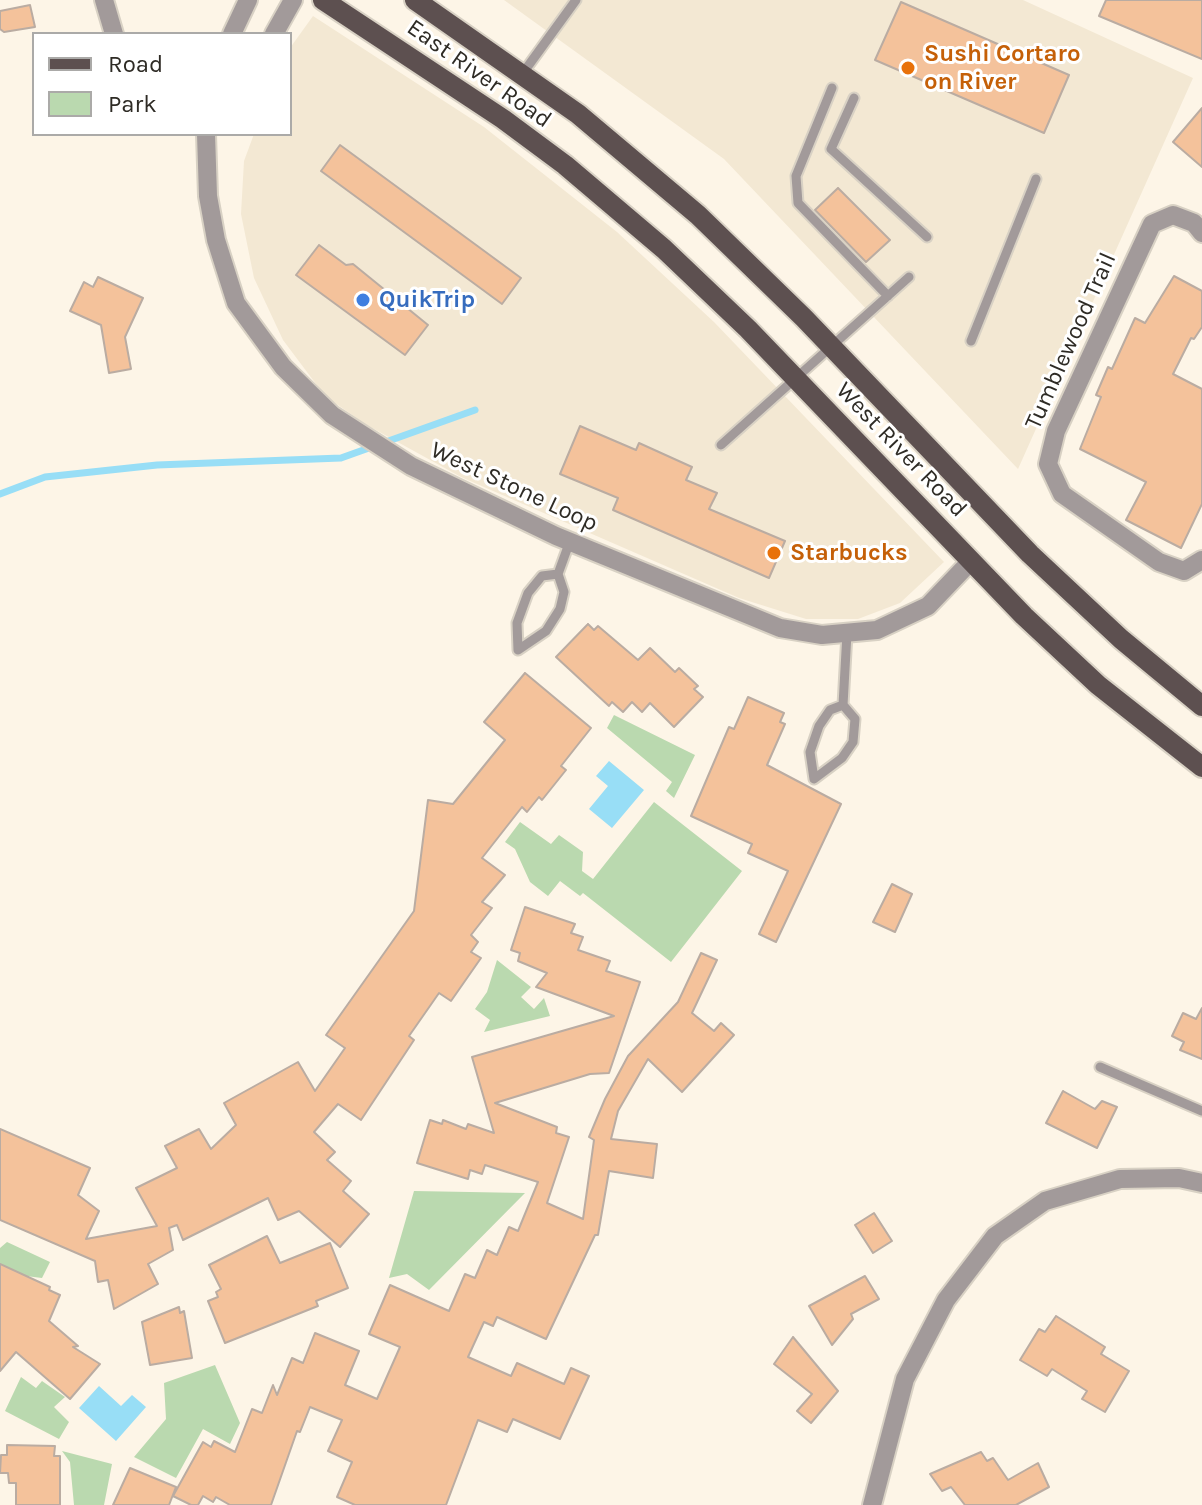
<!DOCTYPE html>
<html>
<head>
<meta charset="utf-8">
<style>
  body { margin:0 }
  #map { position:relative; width:1202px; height:1505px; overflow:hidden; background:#fdf5e7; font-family:Karla,sans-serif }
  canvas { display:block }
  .legend { position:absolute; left:32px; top:32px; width:260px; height:104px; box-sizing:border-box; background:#fff; border:2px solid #abaaa8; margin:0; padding:10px 14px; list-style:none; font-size:24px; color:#2e2b25 }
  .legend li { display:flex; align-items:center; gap:16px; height:40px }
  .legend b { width:40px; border:2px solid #abaaa8 }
</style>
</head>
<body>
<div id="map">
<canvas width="1202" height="1505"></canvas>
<ul class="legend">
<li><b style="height:10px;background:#5d5050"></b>Road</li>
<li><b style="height:22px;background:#bad9af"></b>Park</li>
</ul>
</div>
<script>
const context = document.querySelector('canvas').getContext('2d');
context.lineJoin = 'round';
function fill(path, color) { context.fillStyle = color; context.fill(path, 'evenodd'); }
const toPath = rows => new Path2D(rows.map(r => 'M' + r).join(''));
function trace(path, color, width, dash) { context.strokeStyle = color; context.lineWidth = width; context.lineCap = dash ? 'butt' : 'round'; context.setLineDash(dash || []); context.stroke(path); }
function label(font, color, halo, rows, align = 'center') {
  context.font = font + ' Karla,sans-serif'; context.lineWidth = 6; context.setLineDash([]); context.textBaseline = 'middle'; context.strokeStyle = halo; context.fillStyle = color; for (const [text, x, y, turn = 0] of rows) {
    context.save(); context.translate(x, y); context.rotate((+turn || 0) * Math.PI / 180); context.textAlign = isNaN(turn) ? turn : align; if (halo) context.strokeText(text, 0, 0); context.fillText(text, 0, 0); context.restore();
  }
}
fill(toPath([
  [504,0,1023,0,1193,78,1018,469,724,159],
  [313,16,484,127,617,232,714,322,944,562,900,603,858,619,806,619,739,598,461,477,365,424,325,396,283,340,254,278,241,214,244,161,254,134,290,134,290,48]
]), '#f3e8d3');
fill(toPath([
  [614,715,695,755,674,798,666,791,672,782,607,728],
  [654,802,742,871,671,962,583,893,580,896,560,881,548,896,530,882,515,849,505,842,520,822,551,844,559,835,583,852,582,871,593,879],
  [497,960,531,987,521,997,534,1009,544,998,550,1016,484,1032,490,1020,475,1009,487,992],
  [414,1191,525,1193,429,1290,407,1274,389,1278],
  [7,1242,50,1262,42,1278,26,1276,0,1264,0,1248],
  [215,1365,240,1423,230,1444,203,1429,176,1478,134,1457,166,1419,164,1383],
  [21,1377,36,1388,42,1381,65,1397,54,1407,69,1422,59,1439,5,1411],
  [62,1451,112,1464,104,1505,74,1505,70,1462]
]), '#bad9af');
fill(toPath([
  [609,761,644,790,612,828,589,809,608,786,596,776],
  [99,1386,121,1406,132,1395,146,1407,116,1441,79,1408]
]), '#98def6');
trace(toPath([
  [0,494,45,477,157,465,341,458,475,410]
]), '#98def6', 7);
const building = toPath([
  [1106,0,1202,0,1202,59,1099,16,1106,0],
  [901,2,1069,75,1044,133,875,60,901,2],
  [30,5,35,27,4,32,0,29,0,11,30,5],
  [1202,108,1202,167,1173,142,1202,108],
  [340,145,521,278,502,304,321,171,340,145],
  [838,188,890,240,866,262,815,210,838,188],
  [319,245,346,265,353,264,428,325,405,355,296,275,319,245],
  [1174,276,1202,291,1202,327,1194,339,1191,338,1173,374,1202,389,1202,504,1181,548,1126,520,1146,482,1080,449,1101,397,1096,395,1108,367,1112,369,1135,318,1145,323,1174,276],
  [98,277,143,298,125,337,131,369,109,373,101,325,70,311,84,282,93,287,98,277],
  [580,426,636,450,639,443,692,467,686,480,717,493,709,509,785,541,769,578,613,510,618,498,560,474,580,426],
  [588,624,594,630,598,626,638,660,650,648,675,672,679,668,698,686,694,689,703,697,674,727,650,703,642,712,632,702,623,712,612,702,609,706,556,657,588,624],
  [525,673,591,728,561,766,566,770,542,800,539,797,527,812,522,807,482,858,505,875,482,902,492,908,471,935,478,942,471,952,481,958,451,1001,439,993,409,1036,414,1040,361,1120,338,1104,314,1132,335,1152,327,1160,351,1181,343,1191,369,1214,340,1247,299,1211,278,1220,268,1198,183,1240,177,1225,169,1228,173,1250,148,1264,158,1284,114,1309,108,1280,98,1282,95,1261,0,1220,0,1129,90,1168,78,1195,99,1211,86,1239,157,1226,136,1188,177,1168,165,1146,199,1129,211,1149,236,1125,224,1103,298,1062,315,1091,345,1048,326,1035,414,911,428,800,453,804,505,740,484,722,525,673],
  [748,697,784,713,780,722,785,724,767,765,841,804,776,942,759,934,788,871,748,853,752,844,691,816,729,727,734,729,748,697],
  [892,884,912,894,895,932,873,922,892,884],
  [525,907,575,924,571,933,583,937,578,950,610,961,606,971,640,982,609,1073,590,1074,495,1103,557,1127,556,1133,569,1137,547,1203,583,1219,594,1140,589,1137,605,1099,628,1056,678,1002,701,953,717,960,692,1013,714,1031,721,1023,734,1035,682,1092,648,1059,618,1111,611,1139,657,1144,653,1178,609,1171,598,1235,595,1235,546,1339,497,1317,493,1326,484,1322,468,1357,511,1376,517,1363,564,1384,571,1368,589,1376,560,1439,513,1419,507,1432,478,1420,446,1505,355,1505,337,1497,352,1462,328,1451,342,1420,310,1407,300,1432,297,1431,271,1505,230,1505,216,1497,213,1502,203,1496,198,1505,191,1505,173,1496,203,1442,211,1447,214,1441,235,1452,252,1409,262,1413,273,1385,277,1395,292,1358,303,1363,315,1333,359,1351,345,1385,377,1399,400,1347,369,1334,390,1285,449,1311,465,1274,475,1278,487,1250,497,1255,509,1227,518,1231,538,1182,485,1165,482,1174,470,1170,468,1179,417,1163,430,1120,442,1124,443,1120,466,1129,468,1124,494,1133,472,1057,614,1016,536,987,547,973,518,961,520,953,511,950,525,907],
  [1202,1008,1202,1059,1180,1050,1184,1042,1172,1036,1183,1013,1196,1019,1202,1008],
  [1063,1091,1095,1109,1102,1101,1117,1107,1097,1148,1046,1123,1063,1091],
  [874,1213,892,1241,873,1253,855,1225,874,1213],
  [267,1236,280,1263,330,1243,348,1288,316,1301,318,1306,225,1343,208,1301,218,1297,216,1292,221,1289,209,1265,267,1236],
  [0,1264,50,1287,49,1290,60,1295,49,1321,78,1346,73,1347,100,1364,70,1399,16,1352,0,1371,0,1264],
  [865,1276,879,1299,851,1314,853,1319,832,1345,809,1306,865,1276],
  [179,1307,180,1313,184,1311,192,1358,150,1365,142,1322,179,1307],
  [1056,1316,1105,1347,1101,1354,1129,1371,1105,1412,1082,1399,1087,1391,1052,1369,1047,1376,1020,1360,1039,1329,1045,1332,1056,1316],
  [793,1337,838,1391,811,1423,797,1411,812,1394,774,1364,793,1337],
  [7,1445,55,1446,54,1456,60,1456,60,1505,16,1505,16,1483,9,1483,8,1473,0,1473,1,1455,7,1455,7,1445],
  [981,1452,987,1461,993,1458,1008,1480,1038,1463,1049,1487,1016,1505,965,1505,951,1487,942,1491,930,1474,981,1452],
  [130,1468,176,1487,169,1505,113,1505,130,1468]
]);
fill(building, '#f4c29b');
trace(building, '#baaca2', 2);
const service = toPath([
  [523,73,576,0],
  [832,88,796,176,798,203,888,296],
  [854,98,831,149,927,237],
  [971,341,1036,179],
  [721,445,909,277],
  [518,650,546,631,560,609,564,592,558,574,570,541],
  [518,650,517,623,528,593,542,576,558,574],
  [843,705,830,710,819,726,810,752,814,779,842,758,853,742,855,719,843,705,847,633],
  [1100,1067,1202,1111]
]);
const minor = toPath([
  [104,0,114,34],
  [232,34,248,0],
  [274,34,293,0],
  [206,134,208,196,216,240,236,303,283,367,332,415,411,466,556,536,780,628,822,635,877,630,928,606,971,561],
  [1202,233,1194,223,1173,215,1152,224,1056,431,1048,464,1062,494,1159,562,1184,571,1202,560],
  [872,1505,905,1379,946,1300,995,1236,1045,1201,1120,1179,1179,1178,1202,1183]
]);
const primary = toPath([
  [323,0,503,119,565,165,664,249,748,329,1024,616,1098,685,1202,767],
  [415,0,578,114,698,215,804,318,1030,554,1121,639,1202,706]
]);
trace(service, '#d8d1c4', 13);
trace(minor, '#d8d1c4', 22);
trace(primary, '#d8d1c4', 24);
trace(service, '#a29a9a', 9);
trace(minor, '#a29a9a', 18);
trace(primary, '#5d5050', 20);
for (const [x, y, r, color] of [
  [908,68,8,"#e8710a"],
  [363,300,8,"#3f7fe0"],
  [774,553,8,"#e8710a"]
]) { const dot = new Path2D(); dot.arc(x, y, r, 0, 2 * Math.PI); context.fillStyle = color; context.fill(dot); trace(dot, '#fff', 3); }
label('bold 24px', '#c56008', '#fff', [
  ["Sushi Cortaro",924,54],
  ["on River",924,82],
  ["Starbucks",790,553]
], 'left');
label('24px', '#2e2b25', '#fff', [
  ["East River Road",479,74,35],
  ["Tumblewood Trail",1071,341,-66],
  ["West River Road",901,450,46],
  ["West Stone Loop",514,487,25]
]);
label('bold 24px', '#366cbe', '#fff', [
  ["QuikTrip",379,300]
], 'left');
</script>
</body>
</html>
